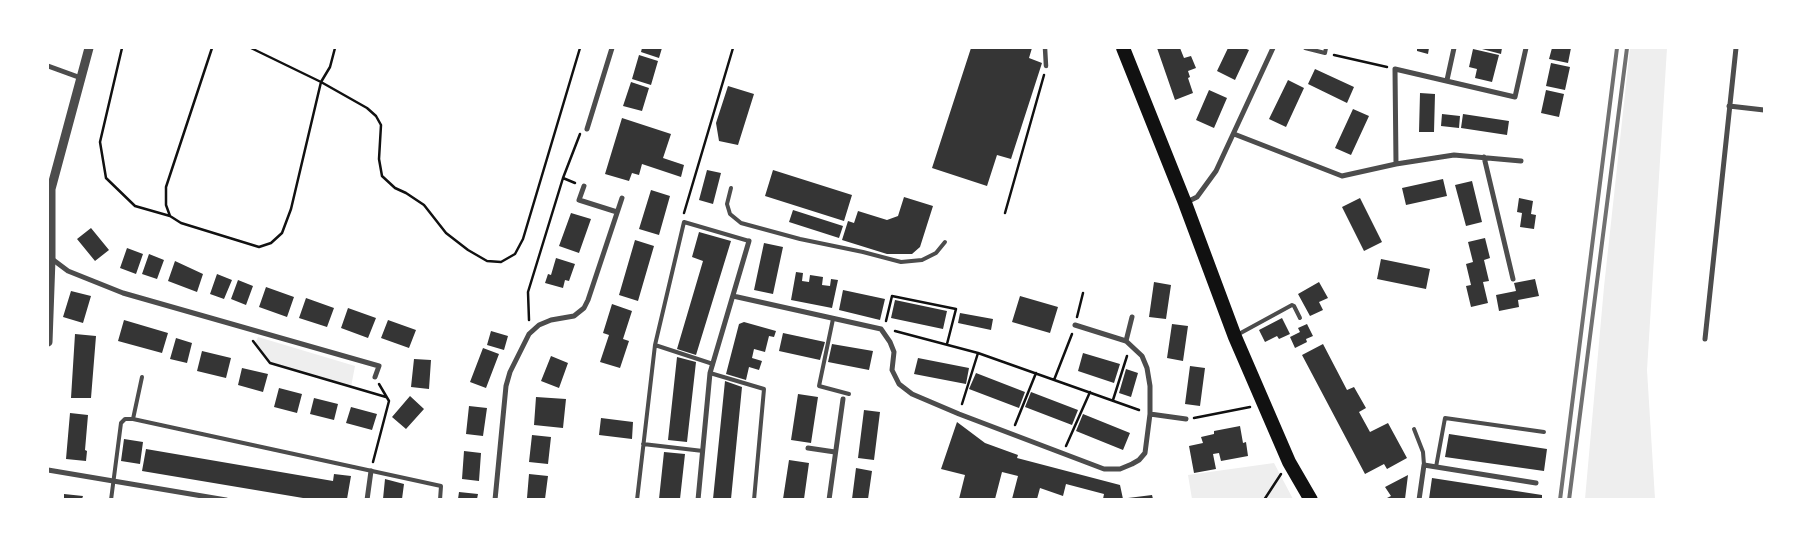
<!DOCTYPE html>
<html>
<head>
<meta charset="utf-8">
<style>
  body { margin:0 }
  #map { position:relative; width:1812px; height:547px; overflow:hidden; background:#fff; font-family:"DM Sans",sans-serif }
  canvas { display:block }
  .frame { position:absolute; inset:0; border:49px solid #fff; pointer-events:none }
</style>
</head>
<body>
<div id="map">
<canvas width="1812" height="547"></canvas>
<div class="frame"></div>
</div>
<script>
const context = document.querySelector('canvas').getContext('2d');
context.lineJoin = 'round';
function fill(path, color) { context.fillStyle = color; context.fill(path, 'evenodd'); }
const toPath = rows => new Path2D(rows.map(r => 'M' + r).join(''));
function trace(path, color, width, dash) { context.strokeStyle = color; context.lineWidth = width; context.lineCap = dash ? 'butt' : 'round'; context.setLineDash(dash || []); context.stroke(path); }
fill(toPath([
  [1630,48,1667,48,1647,370,1655,499,1585,499,1604,287],
  [258,337,355,366,351,387,270,363,255,344],
  [1274,463,1293,499,1192,499,1188,475]
]), '#eee');
fill(toPath([
  [642,48,662,48,659,58,641,52],
  [971,48,1032,48,1029,58,1042,63,1011,159,997,155,987,186,932,168],
  [1157,48,1180,48,1184,58,1191,56,1196,68,1188,71,1190,77,1188,78,1193,93,1175,100],
  [1228,48,1244,48,1249,50,1235,80,1217,71],
  [1417,48,1429,48,1428,54,1417,51],
  [1482,48,1502,48,1501,54,1482,49],
  [1552,48,1571,48,1568,63,1549,59],
  [1473,49,1499,55,1492,82,1475,78,1477,69,1469,67],
  [639,55,658,61,651,85,632,79],
  [1551,63,1570,67,1565,90,1546,86],
  [1315,69,1354,87,1347,103,1308,84],
  [1288,80,1304,88,1286,127,1269,119],
  [631,82,649,88,642,111,623,106],
  [728,86,754,94,738,145,719,141,716,123],
  [1209,90,1227,98,1214,128,1196,120],
  [1546,90,1564,94,1559,117,1541,113],
  [1420,93,1435,94,1434,132,1419,132],
  [1353,109,1369,116,1351,155,1335,148],
  [1442,114,1460,116,1459,128,1441,126],
  [1463,114,1509,121,1507,135,1461,128],
  [622,118,671,134,663,158,684,165,681,177,642,164,639,175,632,173,629,181,605,174],
  [707,170,721,173,713,204,699,200],
  [773,170,852,195,844,221,765,196],
  [1443,179,1447,196,1406,205,1402,188],
  [1472,181,1482,222,1466,226,1455,185],
  [651,190,670,196,659,235,639,229],
  [904,197,933,206,920,247,912,254,887,254,842,240,848,221,854,223,858,211,887,220,898,216],
  [1360,198,1382,242,1364,251,1342,207],
  [1519,198,1533,201,1531,214,1536,215,1534,229,1520,227,1522,213,1517,212],
  [793,210,843,226,839,238,789,222],
  [571,213,591,219,579,253,559,246],
  [91,228,109,250,95,261,77,239],
  [699,232,731,241,696,355,677,349,703,261,692,257],
  [1485,238,1490,258,1484,260,1489,281,1483,282,1488,303,1471,307,1466,286,1471,285,1466,264,1473,262,1468,242],
  [635,240,654,246,638,301,619,295],
  [764,243,783,247,773,294,754,290],
  [127,248,143,254,136,274,120,268],
  [149,254,164,260,157,279,142,274],
  [556,258,575,264,569,281,565,280,563,288,545,283,548,274,551,275],
  [1381,259,1430,269,1426,289,1377,279],
  [175,261,203,274,197,292,168,281],
  [796,272,803,273,802,281,809,282,810,275,823,277,822,285,830,286,831,279,838,280,832,308,791,300],
  [217,274,232,280,224,299,210,294],
  [1535,279,1539,296,1518,300,1519,307,1499,311,1496,295,1516,291,1514,283],
  [238,280,253,286,246,305,231,299],
  [1154,282,1171,285,1166,319,1149,317],
  [1319,282,1328,298,1319,302,1323,310,1310,316,1298,294],
  [266,287,294,297,287,317,259,307],
  [843,290,885,299,880,320,839,310],
  [71,291,91,296,83,323,63,317],
  [1020,296,1058,307,1050,333,1012,322],
  [306,298,334,308,327,327,299,318],
  [895,300,947,311,943,329,891,318],
  [612,304,632,311,623,339,629,341,620,368,600,362,609,335,603,333],
  [348,308,376,318,368,338,341,328],
  [960,313,993,319,991,330,958,323],
  [1282,318,1290,334,1279,339,1277,336,1265,342,1259,330],
  [124,320,168,333,162,353,118,341],
  [388,320,416,330,409,348,381,338],
  [744,322,776,331,774,337,769,336,765,352,754,349,752,358,762,361,759,370,749,367,746,380,726,374,739,324],
  [1172,324,1188,326,1183,361,1167,358],
  [1307,324,1313,336,1306,339,1307,342,1295,348,1290,337,1300,332,1298,328],
  [491,331,508,336,504,350,487,345],
  [783,333,825,342,820,360,779,351],
  [75,334,96,336,91,398,71,398],
  [176,338,192,343,187,363,170,359],
  [832,344,873,351,869,370,828,362],
  [1323,344,1347,390,1354,387,1366,408,1359,412,1370,432,1388,423,1407,458,1387,469,1384,464,1365,474,1302,355],
  [483,348,499,354,486,388,470,382],
  [202,351,231,358,226,378,197,371],
  [1083,353,1120,364,1114,383,1078,371],
  [551,356,568,363,559,388,541,381],
  [677,357,696,362,687,442,668,440],
  [918,358,969,368,966,384,914,374],
  [414,359,431,360,429,389,411,387],
  [1190,366,1205,368,1200,406,1185,404],
  [242,368,268,374,263,392,238,385],
  [1126,369,1138,373,1131,397,1119,393],
  [976,373,1025,392,1019,408,969,389],
  [725,381,742,387,731,499,713,499],
  [279,388,302,394,297,413,274,407],
  [1031,392,1078,410,1072,425,1025,407],
  [798,394,818,397,811,443,791,440],
  [410,396,424,409,406,429,392,417],
  [536,397,566,399,563,428,534,425],
  [314,398,338,404,334,420,310,414],
  [469,406,487,408,483,436,466,434],
  [351,407,377,414,372,430,346,423],
  [864,410,880,412,874,460,858,458],
  [70,413,88,415,85,450,87,451,86,461,66,459],
  [1083,414,1130,433,1123,450,1076,431],
  [601,418,633,422,632,439,599,435],
  [957,422,985,443,1018,455,1017,458,1120,485,1123,499,1103,499,1104,494,1066,484,1063,496,1040,488,1037,499,1012,499,1018,476,1002,472,995,499,959,499,965,475,941,469],
  [1240,426,1243,443,1246,442,1248,456,1221,461,1219,453,1213,454,1216,469,1194,473,1189,446,1203,443,1201,437,1214,434,1214,431],
  [1449,434,1547,449,1544,471,1445,457],
  [532,435,551,437,548,464,529,462],
  [124,439,143,442,140,464,121,461],
  [146,449,333,481,334,474,351,476,347,499,330,498,330,499,309,499,142,471],
  [464,451,481,453,479,481,462,479],
  [664,452,685,454,680,499,659,499],
  [789,460,809,463,804,499,783,499],
  [856,468,872,471,868,499,852,499],
  [529,474,548,476,545,499,527,498],
  [1408,475,1405,499,1388,499,1387,498,1391,496,1385,487],
  [1432,478,1542,495,1542,499,1429,499],
  [385,479,404,484,402,499,383,499],
  [459,492,478,494,477,499,458,499],
  [64,494,83,496,82,499,64,499],
  [1152,495,1153,499,1128,499,1128,498]
]), '#353535');
trace(toPath([
  [122,48,100,142,106,178,135,206,170,216],
  [212,48,166,187,166,205,170,216,181,223,259,247,271,243,282,233,291,209,321,82,330,67,335,48],
  [251,48,321,82,367,108,376,116,381,125,379,159,382,176,395,188,406,193,424,205,446,233,468,250,487,261,501,262,515,254,523,239,580,48],
  [1334,55,1387,67],
  [563,178,575,183],
  [684,213,733,48],
  [1005,213,1044,75],
  [1077,317,1083,293],
  [529,320,528,292,563,178,580,134],
  [886,321,892,296,956,309,947,344],
  [895,331,978,353,1139,410],
  [253,341,270,363,386,397],
  [1054,380,1072,334],
  [1113,400,1127,356],
  [962,404,978,353],
  [1194,418,1250,407],
  [1015,425,1036,373],
  [1066,446,1090,392],
  [373,462,389,401,379,384],
  [1264,500,1281,474]
]), '#111', 2.5);
trace(toPath([
  [1305,48,1325,53,1326,48],
  [731,188,727,204,730,214,741,223,800,239,863,252,901,262,922,260,936,253,945,242],
  [833,319,819,386,849,394],
  [1237,335,1292,305,1294,306,1300,318],
  [655,345,713,364],
  [710,373,764,389,754,500],
  [133,419,142,377],
  [1414,429,1423,452,1424,465],
  [643,444,703,451],
  [1436,467,1445,418,1544,432],
  [111,500,121,423,125,419,133,419,441,486,440,500],
  [637,500,655,345,684,222,749,241]
]), '#4c4c4c', 4);
trace(toPath([
  [1045,48,1046,66]
]), '#4c4c4c', 4.5);
trace(toPath([
  [48,66,81,78],
  [1447,80,1454,48],
  [1729,106,1764,110],
  [587,129,612,48],
  [1234,134,1342,176,1396,164,1454,155,1521,161],
  [1484,157,1513,279],
  [1396,164,1395,69,1515,97,1526,48],
  [584,186,579,200,617,212],
  [1185,203,1197,197,1216,171,1273,48],
  [52,259,68,271,123,293,379,366,375,377],
  [733,296,881,329,890,342,894,352,892,370,899,384,912,394,959,414,1104,469,1120,469,1132,464,1139,460,1145,453,1150,414,1150,386,1147,368,1142,356,1126,341,1075,325],
  [1705,339,1736,48],
  [1126,341,1132,317],
  [1150,414,1186,419],
  [808,448,835,452],
  [48,470,226,500],
  [367,500,371,471],
  [495,500,506,386,510,372,529,334,539,325,551,320,574,316,584,308,588,300,622,198],
  [698,500,710,373,749,241],
  [829,500,843,399],
  [1419,500,1424,465,1536,483]
]), '#4c4c4c', 5);
trace(toPath([
  [48,342,51,259,51,189,89,48]
]), '#4c4c4c', 9);
trace(toPath([
  [1123,48,1185,203,1235,337,1289,462,1311,500]
]), '#111', 14);
trace(toPath([
  [1560,500,1617,48],
  [1569,500,1627,48]
]), '#707070', 4);
</script>
</body>
</html>
